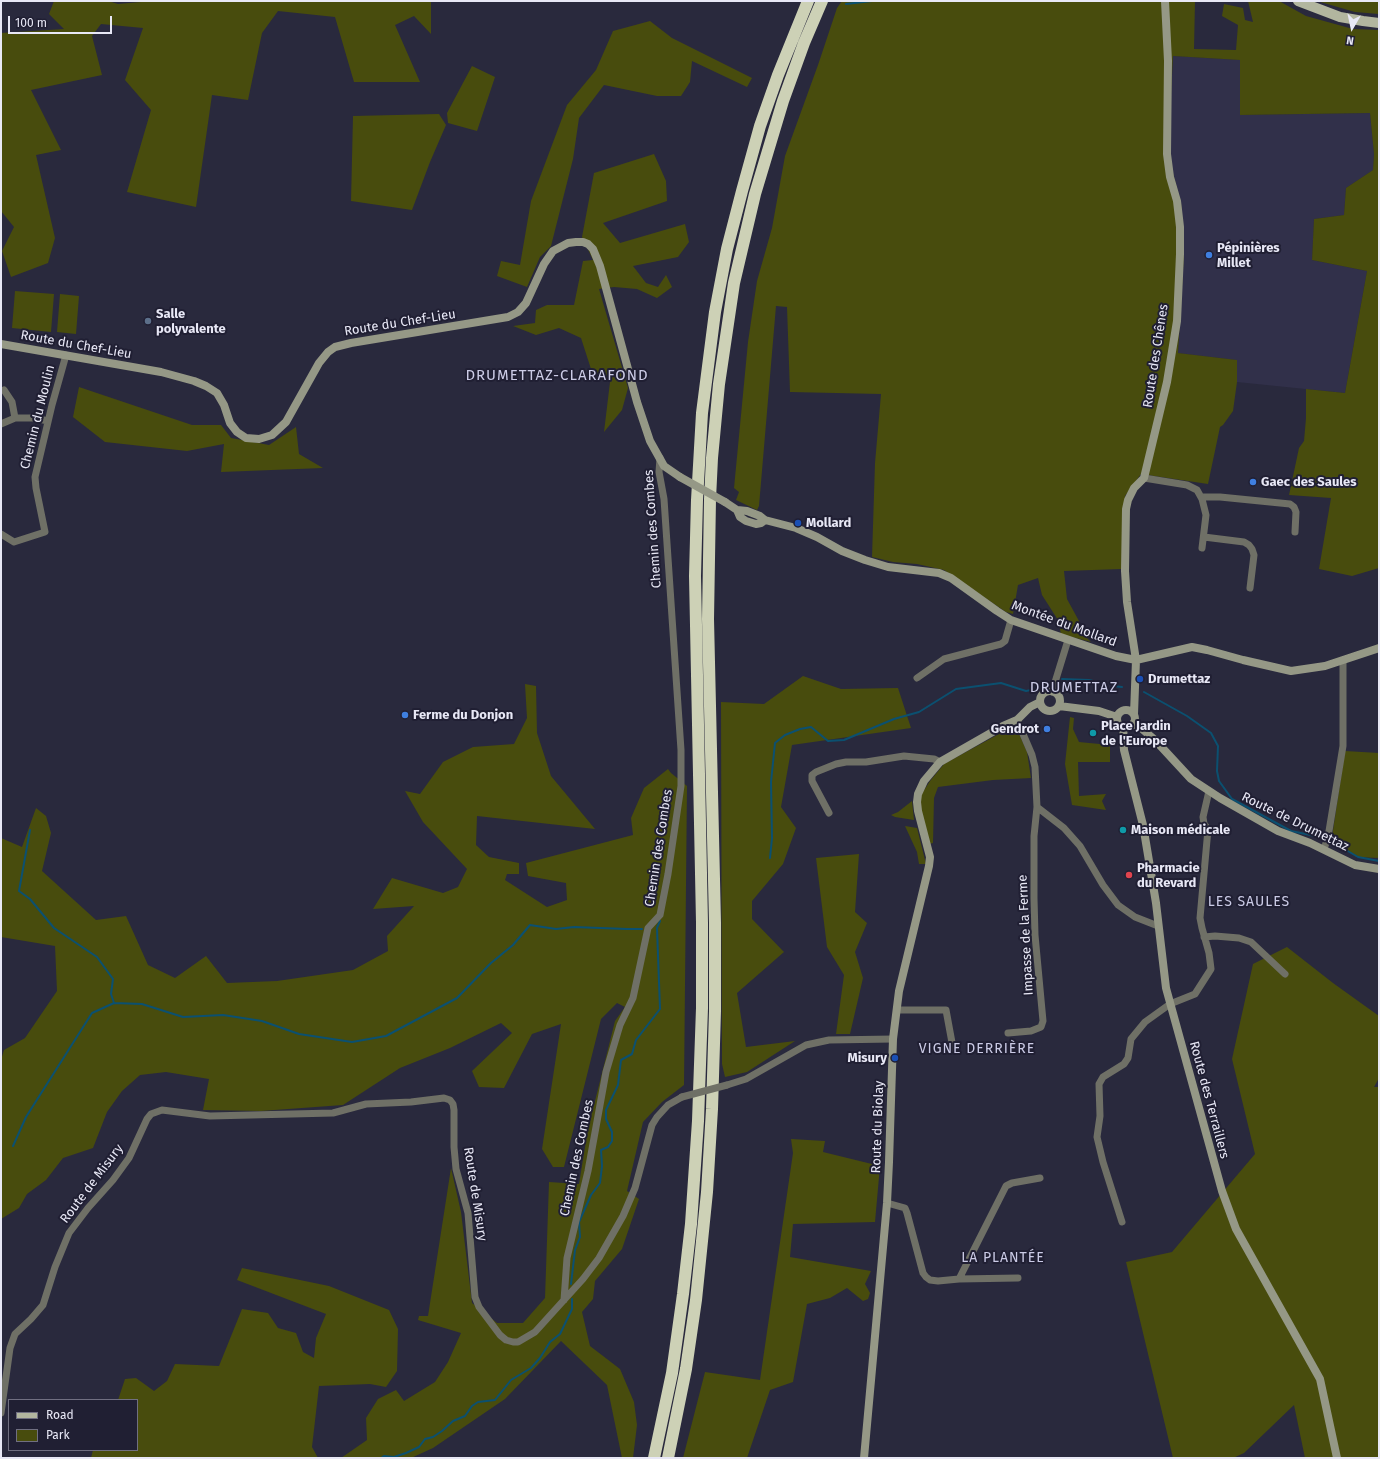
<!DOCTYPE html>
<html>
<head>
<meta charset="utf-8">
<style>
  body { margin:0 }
  #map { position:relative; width:1380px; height:1459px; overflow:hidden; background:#29293d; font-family:"Fira Sans",sans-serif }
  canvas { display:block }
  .frame { position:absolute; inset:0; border:2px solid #e8e8f6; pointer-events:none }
  .legend { position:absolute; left:8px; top:1399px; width:130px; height:52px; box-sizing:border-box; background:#201f33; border:1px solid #706f81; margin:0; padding:5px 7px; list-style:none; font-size:12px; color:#e8e8f6 }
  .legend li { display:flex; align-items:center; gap:8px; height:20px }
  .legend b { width:20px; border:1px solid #706f81 }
  .north { position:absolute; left:1332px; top:8px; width:40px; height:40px; -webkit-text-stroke:3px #201f33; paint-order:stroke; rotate:189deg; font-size:11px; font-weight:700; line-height:16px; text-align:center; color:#e8e8f6 }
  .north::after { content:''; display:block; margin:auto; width:14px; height:18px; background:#e8e8f6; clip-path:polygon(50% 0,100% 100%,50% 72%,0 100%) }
  .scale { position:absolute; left:8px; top:16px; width:104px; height:18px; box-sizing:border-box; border:2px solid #e8e8f6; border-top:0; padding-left:5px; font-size:12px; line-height:14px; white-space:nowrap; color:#e8e8f6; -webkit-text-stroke:3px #201f33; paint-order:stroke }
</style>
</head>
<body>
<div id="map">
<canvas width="1380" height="1459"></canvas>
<div class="frame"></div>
<ul class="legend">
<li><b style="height:5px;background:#b2b69f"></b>Road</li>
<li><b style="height:11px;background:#484c0d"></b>Park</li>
</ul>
<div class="north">N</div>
<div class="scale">100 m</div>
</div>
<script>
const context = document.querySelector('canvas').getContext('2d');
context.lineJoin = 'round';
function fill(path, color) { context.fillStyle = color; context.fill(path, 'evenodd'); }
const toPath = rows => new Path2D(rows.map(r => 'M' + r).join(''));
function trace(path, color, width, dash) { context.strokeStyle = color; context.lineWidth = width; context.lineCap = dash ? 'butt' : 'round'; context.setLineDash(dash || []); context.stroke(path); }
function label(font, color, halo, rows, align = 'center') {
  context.font = font + ' "Fira Sans",sans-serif'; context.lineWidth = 4; context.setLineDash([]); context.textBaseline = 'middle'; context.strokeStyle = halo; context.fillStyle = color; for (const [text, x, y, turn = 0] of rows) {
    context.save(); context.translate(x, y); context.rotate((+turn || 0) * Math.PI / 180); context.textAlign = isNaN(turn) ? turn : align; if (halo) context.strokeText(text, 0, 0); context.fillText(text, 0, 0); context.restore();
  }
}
fill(toPath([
  [1173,56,1241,60,1240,115,1370,113,1374,154,1373,170,1346,188,1344,215,1314,219,1312,260,1367,271,1345,393,1237,382,1236,360,1178,353,1184,254,1171,167,1170,113]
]), '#31304a');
fill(toPath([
  [54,1,108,1,118,4,152,1,431,1,431,34,414,16,395,25,420,82,354,82,335,17,278,11,262,33,248,100,212,95,196,207,127,192,151,110,125,80,143,28,101,24,92,36,102,75,31,90,61,150,36,155,55,238,48,263,11,277,2,251,14,227,1,211,1,33,64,29,49,14],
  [842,1,1195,1,1194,49,1236,50,1238,25,1222,16,1224,4,1243,8,1245,20,1253,22,1248,1,1279,1,1306,16,1353,29,1379,30,1379,568,1352,576,1319,569,1331,498,1289,495,1299,448,1304,441,1306,418,1306,389,1345,393,1367,271,1312,260,1314,219,1344,215,1346,188,1373,170,1374,154,1370,113,1240,115,1240,60,1173,56,1170,113,1171,166,1181,203,1184,254,1178,353,1237,360,1237,382,1233,411,1223,425,1220,427,1208,484,1141,474,1125,496,1122,569,1064,571,1067,599,1079,621,1083,634,1091,642,1061,634,1058,620,1042,595,1038,578,1018,585,1013,614,1006,612,944,570,917,564,893,562,872,557,875,463,881,394,790,392,787,307,776,306,759,506,757,510,736,500,739,492,734,488,748,342,757,281,772,228,785,156,818,65,837,8],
  [1317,1,1379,1,1379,14,1355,12],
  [650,21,672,38,752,78,747,87,692,61,690,82,681,96,657,96,604,85,579,118,573,159,551,246,540,257,527,287,497,276,501,261,520,265,531,201,567,105,596,70,613,31],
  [472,66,495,77,477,131,448,123,447,113],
  [439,114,446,125,430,162,412,210,351,201,353,116],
  [654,154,666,181,667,201,603,223,620,243,685,224,689,242,678,257,633,266,646,283,658,287,666,275,672,287,657,298,637,289,614,287,599,289,628,388,622,410,604,432,610,382,591,369,581,338,559,328,536,335,513,326,535,323,536,310,547,305,574,305,583,261,593,260,582,237,594,173],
  [15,291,54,294,51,332,12,328],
  [60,294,79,296,76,334,57,332],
  [79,387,192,425,221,425,231,438,269,445,296,427,299,454,323,468,221,472,224,444,187,451,105,442,73,417],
  [803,676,841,689,898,688,911,728,792,745,781,807,796,828,783,864,752,901,752,919,784,952,737,993,746,1047,795,1041,747,1072,725,1077,722,1064,721,702,764,704],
  [525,684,536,686,537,733,551,776,595,829,477,816,476,845,489,857,519,863,519,874,507,874,505,880,547,907,567,900,566,883,528,876,526,863,633,835,631,818,644,788,668,769,671,773,687,786,684,1085,662,1102,643,1122,627,1191,639,1199,622,1249,595,1281,593,1299,582,1312,590,1346,620,1369,634,1402,637,1425,633,1458,622,1458,607,1385,561,1341,505,1399,433,1448,411,1458,341,1458,367,1440,366,1418,378,1399,396,1390,404,1401,435,1382,448,1362,461,1333,418,1320,419,1316,428,1316,451,1168,461,1212,472,1303,497,1323,523,1323,545,1298,549,1182,579,1184,588,1129,615,1021,625,1007,617,1003,601,1019,564,1167,553,1167,542,1149,561,1024,532,1034,504,1088,479,1087,472,1071,512,1033,501,1023,450,1048,400,1068,343,1105,261,1111,203,1110,209,1079,166,1072,140,1075,122,1091,107,1112,93,1148,63,1158,46,1180,27,1194,19,1208,1,1219,1,1060,4,1050,25,1038,57,991,55,946,1,937,1,838,22,847,36,808,46,816,51,833,42,871,96,920,126,916,148,965,175,978,206,956,227,983,277,981,353,970,388,951,387,936,414,906,373,909,392,878,443,893,458,887,467,869,423,822,405,791,420,794,443,762,473,747,514,744,527,718],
  [1070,717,1074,718,1073,729,1079,742,1110,745,1110,762,1078,762,1079,796,1106,794,1102,801,1106,810,1072,805,1065,764],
  [1016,727,1027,752,1031,778,993,780,938,787,934,798,933,843,929,844,920,806,921,795,930,781,944,764,999,734],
  [1345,751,1379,753,1379,858,1356,857,1332,837],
  [912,801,914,820,895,817,891,815,898,812],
  [905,826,917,828,926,864,919,864,917,852],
  [859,854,855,912,867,923,855,952,863,978,850,1034,836,1034,844,975,827,947,816,858],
  [1287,947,1333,983,1379,1016,1379,1078,1374,1087,1379,1087,1379,1458,1305,1458,1294,1405,1244,1453,1233,1458,1173,1458,1126,1262,1172,1252,1255,1154,1232,1059,1253,964],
  [791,1139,825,1141,823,1152,880,1166,875,1222,793,1224,790,1257,871,1271,865,1284,870,1293,868,1299,863,1301,847,1288,830,1298,807,1304,793,1382,770,1390,747,1458,683,1458,705,1372,760,1380,793,1153],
  [242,1268,329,1286,389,1310,398,1329,397,1371,386,1387,370,1384,319,1386,312,1447,318,1458,91,1458,93,1450,137,1450,137,1400,118,1400,125,1379,136,1378,154,1391,167,1381,175,1364,219,1366,242,1309,268,1313,278,1328,296,1333,303,1352,314,1358,316,1338,326,1314,237,1280]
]), '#484c0d');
trace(toPath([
  [846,4,872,1],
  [1062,679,1089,680,1105,684],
  [1113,686,1122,687],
  [1144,692,1187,716,1211,733,1218,746,1217,771,1219,781,1232,799,1291,831,1325,838],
  [30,830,19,891,30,899,54,928,97,957,113,979,111,994,114,1003],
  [1329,840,1358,857,1379,861],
  [770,858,772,838,771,782,775,743,785,735,800,729,811,727,828,741,844,740,894,719,919,712,956,689,1001,683,1026,691,1031,690,1047,684],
  [13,1146,26,1117,92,1013,114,1003,142,1004,183,1017,223,1015,262,1021,299,1034,352,1042,386,1036,457,998,491,963,513,945,530,925,556,929,574,927,627,929,642,929],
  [571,1284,575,1250,580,1237,579,1222,591,1195,600,1183,602,1166,601,1150,608,1147,612,1141,612,1132,606,1119,606,1110,618,1085,621,1060,632,1054,636,1040,660,1009,657,928,660,921],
  [381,1458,384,1456,394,1457,406,1453,419,1447,425,1439,433,1437,442,1431,453,1421,465,1416,472,1406,478,1402,495,1400,511,1380,531,1368,540,1358,550,1342,560,1334,572,1309,572,1299]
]), '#0b5070', 2);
trace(toPath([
  [4,390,12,402,15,418],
  [1,424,15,418,34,418,48,421],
  [1144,478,1187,485,1197,490,1202,499,1206,515,1202,548],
  [1202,497,1220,497,1290,504,1294,507,1296,512,1295,532],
  [1,534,14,542,45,532,36,488,35,477,52,405,66,355],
  [1204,537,1244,542,1249,545,1252,549,1254,555,1250,588],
  [917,678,944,659,1001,644,1005,641,1011,620],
  [1052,692,1068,640],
  [1017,720,1032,755,1035,767,1037,807,1064,828,1080,846,1103,885,1118,905,1135,917,1158,926],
  [829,813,812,781,812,775,816,772,836,764,846,762,866,762,904,756,934,759,940,762],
  [1324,849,1328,837,1343,746,1343,661],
  [1204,937,1215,936,1239,938,1251,942,1285,974],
  [897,1010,946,1010,953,1048],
  [1008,1033,1031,1031,1041,1027,1043,1021,1035,935,1034,898,1034,836,1037,807],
  [727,1085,746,1079,806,1045,829,1040,893,1039],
  [887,1203,905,1208,907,1213,923,1273,926,1277,930,1280,938,1281,959,1279,1006,1186,1012,1183,1040,1178],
  [1122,1222,1103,1162,1097,1137,1100,1116,1099,1084,1103,1077,1124,1064,1128,1058,1131,1039,1145,1022,1170,1004,1195,994,1211,969,1209,953,1202,928,1200,918,1208,829,1204,824,1203,817,1209,791],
  [959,1279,1018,1278],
  [564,1300,567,1258,588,1171,606,1072,620,1025,633,998,648,928,660,915,668,874,681,786,681,750,664,499,659,472,660,458],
  [1,1413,10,1348,15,1334,31,1319,43,1305,55,1267,69,1233,88,1208,113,1180,129,1158,147,1119,151,1114,162,1110,210,1116,333,1113,366,1104,411,1102,444,1098,450,1100,453,1104,454,1110,454,1147,456,1169,468,1213,475,1297,479,1307,500,1335,506,1340,513,1342,518,1342,535,1332,583,1279,599,1258,623,1216,635,1188,652,1125,657,1117,668,1105,682,1097]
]), '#6f7066', 7);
trace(toPath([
  [1,344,161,372,194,381,206,386,217,393,224,405,230,423,237,432,246,438,259,439,272,435,286,422,319,363,328,352,335,347,351,343,508,317,518,312,526,303,544,264,553,251,568,243,576,242,583,242,588,244,593,249,600,266,637,402,650,441,664,466,680,477],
  [725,502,737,510,747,511,760,516,765,520,796,528,817,537,842,551,865,560,888,567,939,573,951,578,997,611,1011,620,1116,656,1136,660,1192,647,1207,650,1243,660,1291,671,1325,666,1379,648],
  [737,510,740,517,746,521,756,524,761,523,765,520],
  '1040 701a10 10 0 1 1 20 0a10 10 0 1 1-20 0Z',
  [1059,706,1099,711,1117,717],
  '1117 719a9 9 0 1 1 18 0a9 9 0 1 1-18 0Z',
  [1134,714,1136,660,1127,602,1125,571,1126,509,1128,500,1134,488,1144,478,1167,382,1177,321,1180,254,1180,227,1177,201,1170,177,1167,154,1168,61,1165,1],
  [1134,722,1155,740,1191,779,1220,798,1278,831,1310,843,1355,865,1379,869],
  [1124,727,1123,737,1124,750,1143,825,1156,903,1166,988,1222,1191,1236,1229,1320,1379,1337,1458],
  [864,1458,887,1203,889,1162,893,1039,899,991,929,866,930,857,918,811,917,802,918,794,924,781,940,762,1003,726,1017,720,1030,707,1040,702]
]), '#959886', 8);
trace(toPath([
  [1298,1,1340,17,1363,21,1379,23]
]), '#b2b69f', 10);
trace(toPath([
  [654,1458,672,1373,683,1294,691,1224,698,1121,702,1008,702,923,695,576,697,500,702,413,715,312,727,249,742,191,760,126,778,75,808,1],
  [668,1458,686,1369,696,1300,707,1192,712,1109,715,1011,715,923,708,619,710,499,712,458,719,384,734,283,755,194,783,101,804,43,822,1]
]), '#cdd1b6', 12);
trace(toPath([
  [682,1097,727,1085]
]), '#6f7066', 7);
trace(toPath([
  [680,477,725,502]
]), '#959886', 8);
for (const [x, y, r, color] of [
  [1209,255,4,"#3f7fe0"],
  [148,321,4,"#5c6f8a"],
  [1253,482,4,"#3f7fe0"],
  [798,523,4,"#1a4fb4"],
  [1140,679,4,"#1a4fb4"],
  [405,715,4,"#3f7fe0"],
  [1047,729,4,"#3f7fe0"],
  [1093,733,4,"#0f9aa8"],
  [1123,830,4,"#0f9aa8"],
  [1129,875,4,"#e0444e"],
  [895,1058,4,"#1a4fb4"]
]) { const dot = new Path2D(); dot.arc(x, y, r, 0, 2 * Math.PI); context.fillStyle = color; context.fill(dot); trace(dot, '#201f33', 1.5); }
label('bold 13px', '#e8e8f6', '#201f33', [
  ["Pépinières",1217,248],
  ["Millet",1217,263],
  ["Salle",156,314],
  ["polyvalente",156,329],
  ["Gaec des Saules",1261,482],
  ["Mollard",806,523],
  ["Drumettaz",1148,679],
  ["Ferme du Donjon",413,715],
  ["Place Jardin",1101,726],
  ["de l'Europe",1101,741],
  ["Gendrot",1039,729,"right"],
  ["Maison médicale",1131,830],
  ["Pharmacie",1137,868],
  ["du Revard",1137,883],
  ["Misury",887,1058,"right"]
], 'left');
label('13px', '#e8e8f6', '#201f33', [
  ["Route du Chef-Lieu",400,323,-9],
  ["Route du Chef-Lieu",76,345,10],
  ["Route des Chênes",1156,356,-81],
  ["Chemin du Moulin",38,417,-76],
  ["Chemin des Combes",653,529,-94],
  ["Montée du Mollard",1064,624,20],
  ["Route de Drumettaz",1295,822,26],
  ["Chemin des Combes",659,848,-81],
  ["Impasse de la Ferme",1026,935,-93],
  ["Route des Terraillers",1209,1100,75],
  ["Route du Biolay",878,1127,-88],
  ["Chemin des Combes",577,1158,-78],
  ["Route de Misury",92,1184,-53],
  ["Route de Misury",475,1194,81]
]);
context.letterSpacing = '1px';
label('14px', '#cbcbe6', '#201f33', [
  ["LES SAULES",1249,902],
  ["VIGNE DERRIÈRE",977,1049],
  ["LA PLANTÉE",1003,1258]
]);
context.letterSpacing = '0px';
context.letterSpacing = '1px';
label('15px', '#cbcbe6', '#201f33', [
  ["DRUMETTAZ-CLARAFOND",557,376],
  ["DRUMETTAZ",1074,688]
]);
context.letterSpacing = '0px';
</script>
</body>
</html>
